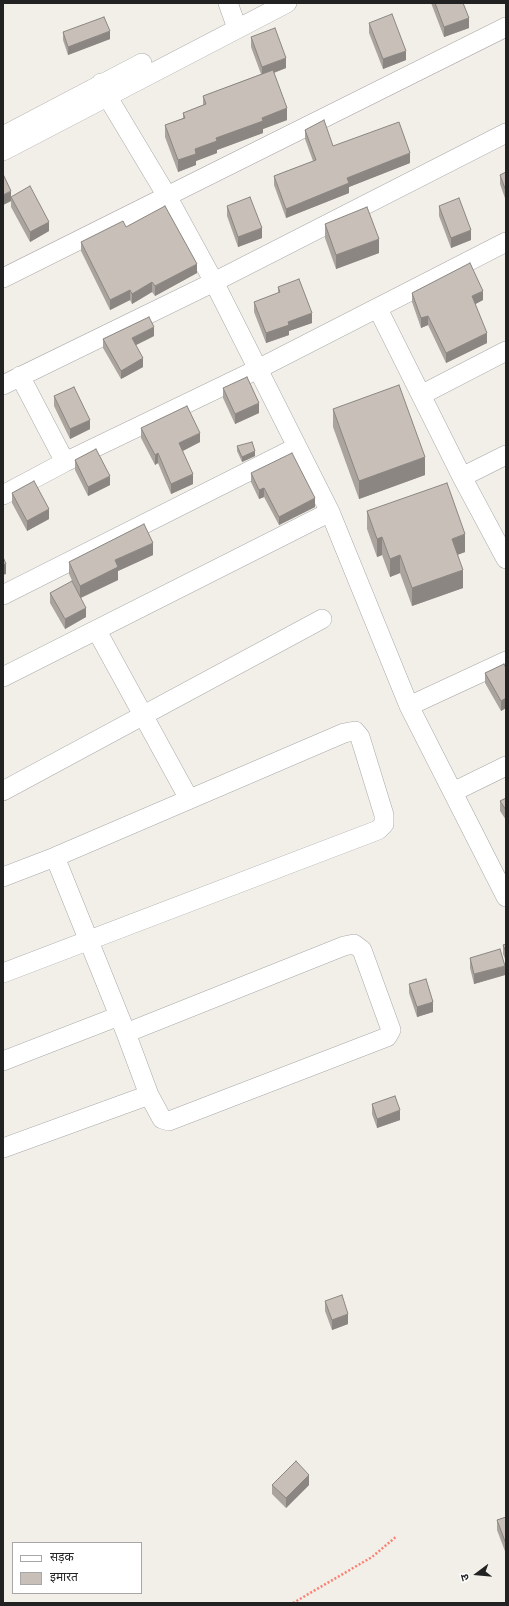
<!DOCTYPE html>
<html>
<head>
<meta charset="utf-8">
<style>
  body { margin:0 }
  #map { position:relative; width:509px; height:1606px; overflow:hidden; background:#f2efe9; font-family:"Work Sans","Noto Sans Devanagari",sans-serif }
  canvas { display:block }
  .frame { position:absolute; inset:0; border:4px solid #222; pointer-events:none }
  .legend { position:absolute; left:12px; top:1542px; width:130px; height:52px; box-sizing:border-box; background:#fff; border:1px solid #a7a7a7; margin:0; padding:5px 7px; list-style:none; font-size:12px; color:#222 }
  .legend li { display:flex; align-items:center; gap:8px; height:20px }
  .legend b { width:20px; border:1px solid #a7a7a7 }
  .north { position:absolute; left:457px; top:1554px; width:40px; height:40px; -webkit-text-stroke:3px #fff; paint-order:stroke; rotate:254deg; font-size:11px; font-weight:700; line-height:16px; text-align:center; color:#222 }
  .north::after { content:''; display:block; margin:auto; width:14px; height:18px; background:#222; clip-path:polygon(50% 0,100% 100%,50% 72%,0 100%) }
</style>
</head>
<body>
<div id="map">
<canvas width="509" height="1606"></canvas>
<div class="frame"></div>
<ul class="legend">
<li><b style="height:5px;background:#fff"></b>सड़क</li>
<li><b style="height:11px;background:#c7bfb8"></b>इमारत</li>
</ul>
<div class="north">उ</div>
</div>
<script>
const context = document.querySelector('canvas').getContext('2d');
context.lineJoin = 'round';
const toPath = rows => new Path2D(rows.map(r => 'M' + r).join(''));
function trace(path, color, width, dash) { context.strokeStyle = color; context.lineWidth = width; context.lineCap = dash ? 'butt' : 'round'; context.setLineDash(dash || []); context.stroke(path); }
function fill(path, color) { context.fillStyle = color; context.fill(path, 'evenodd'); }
const minor = toPath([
  [228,3,237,28],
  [101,83,107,96,167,196,214,282,330,512,409,706,506,897],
  [3,136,142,63],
  [3,151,287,3],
  [3,278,506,27],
  [378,309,462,477,506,559],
  [20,376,65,462],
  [3,385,214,282,506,133],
  [421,395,506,351],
  [462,477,506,455],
  [3,495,65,462,258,369,506,242],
  [3,595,297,447],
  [97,631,189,799],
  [3,677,330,512],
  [409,706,506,661],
  [3,791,322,619],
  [453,792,506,766],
  [55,857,126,1033,149,1095,162,1119,169,1121,387,1037,391,1030,362,950,354,944,344,946,126,1033],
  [3,877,55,857,344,733,355,731,360,737,384,815,384,824,378,830,3,973],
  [3,1061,119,1016],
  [3,1148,149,1095]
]);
trace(minor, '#a9a9a9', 20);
trace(toPath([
  [293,1603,372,1557,397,1536]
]), '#fa8072', 2.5, [2, 2]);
trace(minor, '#fff', 19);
fill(toPath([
  [431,3,463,3,469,28,444,37],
  [369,23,406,60,383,69,369,33],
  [63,32,110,39,68,55,63,40],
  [251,37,286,68,274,73,287,120,263,129,263,133,217,150,217,153,196,161,196,165,178,172,165,137,165,125,183,118,183,113,203,105,203,96,261,74,251,47],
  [305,130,333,146,410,163,349,187,349,193,286,218,274,185,274,176,313,161,305,139],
  [506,172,506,201,500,184,500,175],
  [11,197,49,231,30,242,11,207,11,201,3,205],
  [227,206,262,238,238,247,227,216],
  [439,206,471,240,451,248,439,216],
  [325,224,379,253,336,269,325,238],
  [126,227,197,273,155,296,152,292,132,304,130,300,110,310,81,251,81,242],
  [278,287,312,323,289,331,289,335,266,343,254,312,254,302,278,293],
  [412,293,483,300,475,304,487,343,446,363,428,325,421,328,412,302],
  [154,336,136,345,143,367,121,379,103,348,103,339],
  [223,388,259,413,235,424,223,398],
  [54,396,90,429,70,439,54,406],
  [333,409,425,475,359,499,333,427],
  [141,428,200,442,182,451,193,484,171,494,158,463,155,465,141,438],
  [237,446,255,456,242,462,237,451],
  [75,460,110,485,88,496,75,470],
  [251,473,315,507,279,525,264,497,259,499,251,482],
  [12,493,49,519,27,531,12,503],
  [367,511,465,552,457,555,463,588,412,606,400,573,390,577,382,555,377,557,367,529],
  [153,555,118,571,118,580,81,598,86,617,65,629,50,603,50,593,76,589,69,574,69,562],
  [506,668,506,708,501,711,485,683,485,673],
  [506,798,506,820,500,811,500,801],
  [506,944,506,961,503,954,503,945],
  [470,958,505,975,474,984,470,968],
  [409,984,433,1012,417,1017,409,993],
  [372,1104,400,1120,377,1128,372,1114],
  [325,1301,348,1324,332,1330,325,1311],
  [272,1485,309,1485,286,1508,272,1494],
  [506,1517,506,1554,497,1530,497,1520]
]), '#aba49e');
fill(toPath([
  [469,18,469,28,444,37,444,27],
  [110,31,110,39,68,55,68,47],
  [406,51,406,60,383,69,383,59],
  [286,58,286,68,262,77,262,67],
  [287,108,287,120,263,129,263,133,217,150,217,153,196,161,196,165,178,172,178,160,195,149,216,138,262,118],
  [410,153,410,163,349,187,349,193,286,218,286,209,347,178],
  [11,191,11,201,3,205,3,195],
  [49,222,49,231,30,242,30,232],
  [262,228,262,238,238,247,238,237],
  [471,230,471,240,451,248,451,238],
  [379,239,379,253,336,269,336,255],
  [197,264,197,273,155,296,155,286],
  [152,282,152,292,132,304,132,294],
  [130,290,130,300,110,310,110,300],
  [483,291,483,300,472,306,472,296],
  [312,313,312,323,289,331,289,335,266,343,266,333,288,322],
  [428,316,428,325,421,328,421,318],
  [154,327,154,336,132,347,132,338],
  [487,333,487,343,446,363,446,353],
  [143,358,143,367,121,379,121,371],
  [259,403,259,413,235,424,235,414],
  [90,420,90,429,70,439,70,429],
  [200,433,200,442,179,453,179,443],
  [255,451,255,456,242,462,242,457],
  [158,453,158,463,155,465,155,455],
  [425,457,425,475,359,499,359,481],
  [193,474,193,484,171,494,171,484],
  [110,476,110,485,88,496,88,487],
  [264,488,264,497,259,499,259,490],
  [315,498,315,507,279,525,279,517],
  [49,509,49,519,27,531,27,521],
  [465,534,465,552,452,557,452,539],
  [382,537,382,555,377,557,377,539],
  [153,543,153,555,118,571,118,580,80,598,80,586,115,560],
  [400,555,400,573,390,577,390,559],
  [6,564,6,574,3,575,3,565],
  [463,570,463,588,412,606,412,588],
  [86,608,86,617,65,629,65,619],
  [506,698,506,708,501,711,501,701],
  [505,966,505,975,474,984,474,974],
  [433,1002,433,1012,417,1017,417,1007],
  [400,1110,400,1120,377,1128,377,1119],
  [348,1314,348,1324,332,1330,332,1320],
  [309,1475,309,1485,286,1508,286,1498]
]), '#8b8681');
const building = toPath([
  [435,3,463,3,469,18,444,27,435,3],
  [392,14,406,51,383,59,369,23,392,14],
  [104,17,110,31,68,47,63,32,104,17],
  [275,28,286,58,262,67,251,37,275,28],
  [273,70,287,108,262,118,263,121,216,138,217,141,195,149,196,154,178,160,165,125,185,118,183,113,206,104,203,96,273,70],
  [324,120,333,146,399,122,410,153,347,178,349,183,286,209,274,176,316,160,305,130,324,120],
  [506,172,506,191,500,175,506,172],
  [3,174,11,191,3,195,3,174],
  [30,186,49,222,30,232,11,197,30,186],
  [250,197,262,228,238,237,227,206,250,197],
  [459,198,471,230,451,238,439,206,459,198],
  [165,206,197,264,155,286,152,282,132,294,130,290,110,300,81,242,123,221,126,227,165,206],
  [367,207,379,239,336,255,325,224,367,207],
  [470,263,483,291,472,296,487,333,446,353,428,316,421,318,412,293,470,263],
  [299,279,312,313,288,322,289,325,266,333,254,302,280,292,278,287,299,279],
  [149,317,154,327,132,338,143,358,121,371,103,339,149,317],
  [247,377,259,403,235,414,223,388,247,377],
  [399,385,425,457,359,481,333,409,399,385],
  [74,387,90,420,70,429,54,396,74,387],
  [187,406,200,433,179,443,193,474,171,484,158,453,155,455,141,428,187,406],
  [252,442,255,451,242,457,237,446,252,442],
  [96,449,110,476,88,487,75,460,96,449],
  [292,453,315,498,279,517,264,488,259,490,251,473,292,453],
  [34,481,49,509,27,521,12,493,34,481],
  [447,483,465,534,452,539,463,570,412,588,400,555,390,559,382,537,377,539,367,511,447,483],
  [144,524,153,543,115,560,118,567,80,586,69,562,144,524],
  [3,557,6,564,3,565,3,557],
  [72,581,86,608,65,619,50,593,72,581],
  [504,664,506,668,506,698,501,701,485,673,504,664],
  [506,798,506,810,500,801,506,798],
  [506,944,506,952,503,945,506,944],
  [500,949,505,966,474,974,470,958,500,949],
  [426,979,433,1002,417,1007,409,984,426,979],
  [395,1096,400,1110,377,1119,372,1104,395,1096],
  [342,1295,348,1314,332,1320,325,1301,342,1295],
  [296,1461,309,1475,286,1498,272,1485,296,1461],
  [506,1517,506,1544,497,1520,506,1517]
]);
fill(building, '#c7bfb8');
trace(building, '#8b8681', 1);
</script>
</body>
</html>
